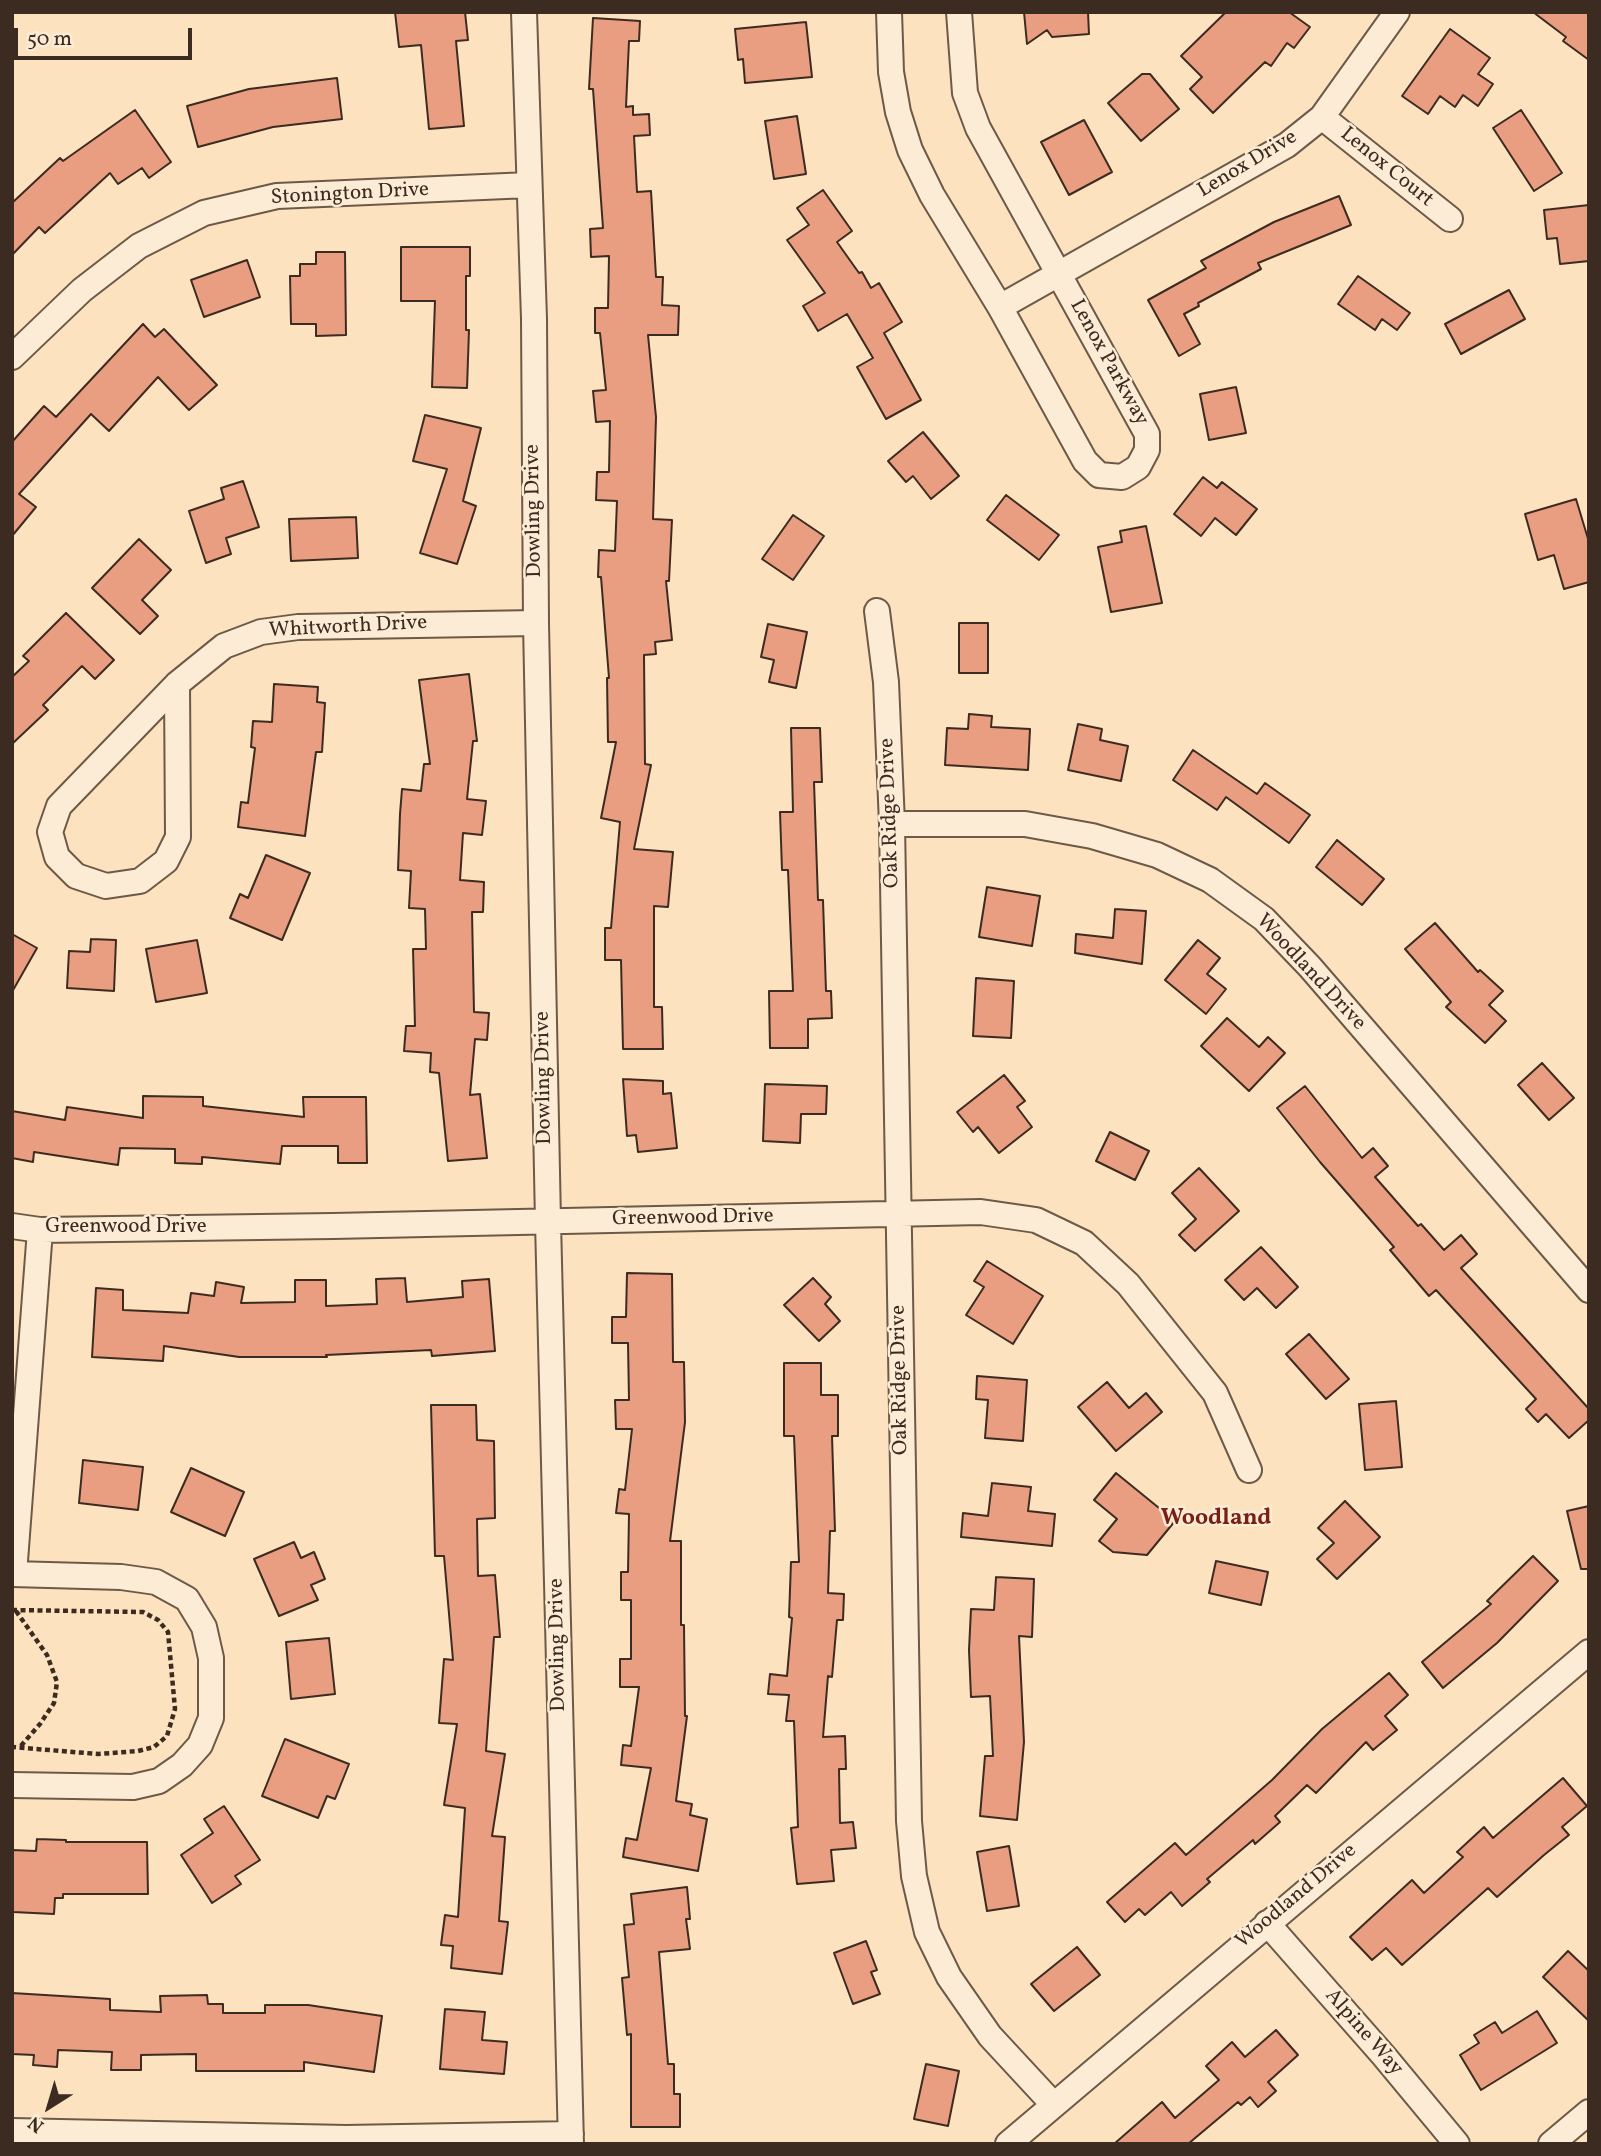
<!DOCTYPE html>
<html>
<head>
<meta charset="utf-8">
<style>
  body { margin:0 }
  #map { position:relative; width:1601px; height:2156px; overflow:hidden; background:#fce2be; font-family:Vollkorn,serif }
  canvas { display:block }
  .frame { position:absolute; inset:0; border:14px solid #3c2b21; pointer-events:none }
  .north { position:absolute; left:14px; top:2072px; width:70px; height:70px; -webkit-text-stroke:5px #fdecd5; paint-order:stroke; rotate:217deg; font-size:19px; font-weight:700; line-height:28px; text-align:center; color:#3c2b21 }
  .north::after { content:''; display:block; margin:auto; width:24px; height:32px; background:#3c2b21; clip-path:polygon(50% 0,100% 100%,50% 72%,0 100%) }
  .scale { position:absolute; left:14px; top:28px; width:178px; height:32px; box-sizing:border-box; border:4px solid #3c2b21; border-top:0; padding-left:9px; font-size:21px; line-height:24px; white-space:nowrap; color:#3c2b21; -webkit-text-stroke:5px #fdecd5; paint-order:stroke }
</style>
</head>
<body>
<div id="map">
<canvas width="1601" height="2156"></canvas>
<div class="frame"></div>
<div class="north">N</div>
<div class="scale">50 m</div>
</div>
<script>
const context = document.querySelector('canvas').getContext('2d');
context.lineJoin = 'round';
function fill(path, color) { context.fillStyle = color; context.fill(path, 'evenodd'); }
const toPath = rows => new Path2D(rows.map(r => 'M' + r).join(''));
function trace(path, color, width, dash) { context.strokeStyle = color; context.lineWidth = width; context.lineCap = dash ? 'butt' : 'round'; context.setLineDash(dash || []); context.stroke(path); }
function label(font, color, halo, rows, align = 'center') {
  context.font = font + ' Vollkorn,serif'; context.lineWidth = 5; context.setLineDash([]); context.textBaseline = 'middle'; context.strokeStyle = halo; context.fillStyle = color; for (const [text, x, y, turn = 0] of rows) {
    context.save(); context.translate(x, y); context.rotate((+turn || 0) * Math.PI / 180); context.textAlign = isNaN(turn) ? turn : align; if (halo) context.strokeText(text, 0, 0); context.fillText(text, 0, 0); context.restore();
  }
}
const building = toPath([
  [395,12,465,12,468,40,456,41,464,126,429,129,421,45,399,47,395,12],
  [1024,12,1088,12,1089,34,1052,37,1047,30,1027,44,1024,12],
  [1226,12,1289,12,1310,27,1294,48,1287,43,1271,66,1265,62,1213,113,1190,89,1202,77,1181,56,1226,12],
  [1533,12,1589,12,1589,60,1563,41,1566,37,1533,12],
  [593,18,640,21,639,41,629,41,626,107,633,106,633,115,649,114,650,135,634,136,637,192,651,191,656,277,663,277,662,305,679,306,678,335,648,335,656,417,653,519,672,520,669,581,666,581,672,640,655,642,656,654,644,655,645,764,651,765,634,849,673,852,668,907,654,906,654,1007,662,1007,663,1049,623,1049,621,960,605,960,605,928,611,928,620,822,601,818,616,742,608,742,607,678,609,678,601,577,598,577,599,550,615,551,617,501,596,500,597,472,609,472,610,421,596,422,593,391,606,390,600,333,595,333,595,308,608,308,609,256,591,257,590,229,603,228,593,89,589,89,593,18],
  [806,22,812,77,745,83,743,59,738,60,735,29,806,22],
  [1450,29,1490,58,1478,74,1493,84,1478,106,1463,95,1455,107,1440,96,1428,114,1402,96,1450,29],
  [1142,74,1150,74,1179,109,1141,141,1108,103,1142,74],
  [337,78,342,119,273,127,198,147,187,106,249,89,337,78],
  [135,110,171,162,149,178,142,168,118,184,110,173,45,233,39,227,12,255,12,203,60,158,63,161,135,110],
  [1521,110,1562,173,1534,191,1493,128,1521,110],
  [797,116,806,174,774,179,765,121,797,116],
  [1084,120,1112,172,1069,195,1041,142,1084,120],
  [823,190,852,231,837,242,859,273,862,272,871,288,879,283,902,322,884,333,921,400,886,419,857,367,873,358,847,314,818,331,803,306,825,293,787,240,809,225,797,208,823,190],
  [1339,196,1351,225,1258,263,1261,269,1198,303,1199,306,1184,314,1200,344,1179,356,1148,300,1206,268,1201,261,1274,222,1339,196],
  [1589,205,1589,261,1560,264,1557,238,1547,239,1544,210,1589,205],
  [401,247,470,247,470,276,466,276,466,330,469,330,467,388,432,387,435,301,401,301,401,247],
  [316,252,345,252,346,335,316,336,316,324,291,324,290,276,300,276,300,264,316,264,316,252],
  [247,260,260,297,204,317,191,280,247,260],
  [1358,276,1410,313,1397,330,1382,319,1375,330,1338,304,1358,276],
  [1509,290,1525,319,1461,354,1445,324,1509,290],
  [143,324,155,337,164,329,217,385,189,410,158,377,109,431,91,414,19,494,36,507,12,536,12,442,44,406,56,417,143,324],
  [1236,387,1246,433,1209,440,1200,394,1236,387],
  [425,415,481,428,463,501,476,506,457,564,420,553,447,469,413,461,425,415],
  [923,432,959,476,931,499,913,476,906,482,888,461,923,432],
  [1203,477,1217,488,1222,482,1257,509,1236,535,1215,518,1201,536,1174,514,1203,477],
  [243,481,259,527,226,538,231,554,206,563,189,511,224,499,221,488,243,481],
  [1006,495,1059,535,1039,560,987,520,1006,495],
  [1576,499,1589,542,1589,582,1564,589,1554,555,1538,560,1525,514,1576,499],
  [793,515,824,536,793,580,762,559,793,515],
  [356,517,358,558,291,561,289,519,356,517],
  [1146,526,1162,603,1111,612,1098,547,1122,542,1120,531,1146,526],
  [139,539,171,570,142,600,158,616,140,634,92,588,139,539],
  [66,613,114,660,95,679,82,666,43,705,48,710,12,744,12,677,29,661,23,656,66,613],
  [959,623,988,623,988,673,959,673,959,623],
  [768,624,807,632,796,688,769,682,774,660,761,657,768,624],
  [469,674,477,741,473,741,467,799,486,801,482,835,463,833,460,880,484,882,483,912,472,912,474,1012,489,1013,487,1040,475,1039,470,1095,480,1094,487,1158,448,1161,439,1073,430,1072,431,1053,404,1051,406,1026,415,1026,413,949,426,949,425,909,409,908,411,871,398,870,400,814,402,789,421,791,424,764,430,764,419,680,469,674],
  [274,684,318,687,317,702,325,703,322,752,316,752,305,836,238,827,241,802,248,803,255,748,251,747,253,721,272,722,274,684],
  [969,714,992,716,991,727,1030,729,1028,770,945,765,947,728,968,729,969,714],
  [1078,724,1102,729,1100,740,1128,746,1121,781,1068,770,1078,724],
  [791,728,820,728,822,782,814,782,818,900,823,900,826,991,831,991,832,1018,808,1019,808,1048,770,1048,769,991,793,991,788,870,782,870,780,812,793,812,791,728],
  [1193,750,1257,794,1265,783,1310,815,1289,843,1226,797,1217,810,1173,780,1193,750],
  [1337,840,1384,879,1362,905,1316,867,1337,840],
  [266,855,310,873,282,940,230,918,240,894,248,898,266,855],
  [987,887,1040,896,1032,946,979,937,987,887],
  [1115,909,1146,911,1142,964,1075,953,1076,934,1113,938,1115,909],
  [1435,923,1478,972,1480,970,1503,991,1489,1005,1506,1021,1485,1043,1446,1007,1451,1002,1405,949,1435,923],
  [12,934,37,948,12,992,12,934],
  [91,939,116,940,114,991,67,988,69,951,90,952,91,939],
  [197,940,207,993,156,1002,146,949,197,940],
  [1198,940,1220,958,1207,974,1226,989,1206,1014,1165,980,1198,940],
  [976,978,1014,981,1011,1038,973,1036,976,978],
  [1227,1018,1259,1047,1268,1037,1285,1053,1249,1091,1201,1046,1227,1018],
  [1542,1063,1574,1098,1549,1120,1518,1085,1542,1063],
  [1004,1075,1025,1101,1017,1107,1032,1127,999,1153,978,1127,973,1132,957,1112,1004,1075],
  [623,1079,663,1081,663,1094,671,1093,677,1148,638,1152,636,1135,627,1136,623,1079],
  [765,1084,827,1086,826,1114,801,1114,800,1143,763,1141,765,1084],
  [1305,1086,1362,1158,1373,1148,1388,1166,1375,1177,1418,1226,1421,1224,1444,1250,1461,1235,1477,1254,1461,1268,1589,1409,1589,1420,1569,1438,1546,1414,1538,1422,1526,1409,1536,1399,1436,1290,1429,1296,1390,1250,1394,1247,1320,1162,1277,1108,1305,1086],
  [143,1096,203,1097,203,1106,304,1117,303,1097,366,1097,367,1163,338,1163,338,1146,282,1146,280,1164,202,1157,202,1164,175,1163,175,1149,120,1148,118,1165,34,1152,33,1162,12,1158,12,1111,65,1120,67,1107,143,1118,143,1096],
  [1110,1132,1149,1151,1135,1180,1096,1161,1110,1132],
  [1199,1168,1239,1211,1195,1251,1179,1235,1196,1219,1172,1193,1199,1168],
  [1261,1247,1298,1287,1276,1308,1257,1288,1244,1300,1225,1280,1261,1247],
  [987,1261,1043,1296,1013,1344,966,1315,984,1287,974,1281,987,1261],
  [627,1273,672,1274,673,1362,684,1362,685,1422,670,1541,681,1541,681,1625,684,1625,685,1716,687,1716,676,1801,692,1804,690,1815,707,1819,698,1871,623,1857,626,1838,637,1840,651,1768,621,1765,623,1745,631,1746,639,1687,620,1687,620,1659,631,1659,631,1600,621,1600,621,1572,628,1572,629,1514,616,1513,619,1489,625,1490,632,1429,616,1429,615,1400,629,1400,628,1343,612,1343,612,1317,626,1317,627,1273],
  [405,1278,407,1302,463,1297,462,1281,489,1279,495,1351,432,1356,431,1350,326,1355,327,1357,239,1357,164,1346,163,1361,92,1357,96,1288,123,1290,123,1310,188,1313,191,1293,214,1296,216,1282,244,1287,241,1303,295,1302,295,1280,326,1280,326,1306,377,1304,376,1279,405,1278],
  [813,1278,831,1297,825,1304,840,1321,819,1341,784,1305,813,1278],
  [1309,1334,1349,1379,1326,1399,1286,1354,1309,1334],
  [784,1363,821,1363,821,1395,838,1395,838,1436,832,1436,835,1531,830,1531,828,1593,844,1594,843,1620,837,1620,832,1677,828,1676,823,1737,845,1736,846,1769,839,1769,840,1823,853,1822,856,1848,831,1850,834,1881,797,1884,791,1828,798,1827,794,1721,786,1721,789,1695,768,1694,770,1674,787,1676,792,1618,789,1617,791,1562,799,1562,794,1436,784,1436,784,1363],
  [977,1376,1027,1380,1023,1441,985,1438,988,1400,976,1399,977,1376],
  [1107,1382,1129,1408,1146,1393,1162,1412,1116,1451,1078,1407,1107,1382],
  [1396,1401,1402,1467,1365,1470,1359,1404,1396,1401],
  [431,1405,476,1405,477,1440,494,1441,495,1518,477,1519,478,1576,495,1575,500,1637,494,1637,486,1751,505,1754,492,1836,505,1837,499,1921,508,1922,502,1974,451,1968,453,1946,441,1945,445,1915,458,1917,465,1808,444,1805,457,1724,439,1723,444,1659,453,1660,444,1556,435,1556,431,1405],
  [83,1460,143,1467,138,1510,79,1503,83,1460],
  [191,1468,244,1492,225,1536,171,1512,191,1468],
  [1116,1473,1175,1521,1147,1555,1113,1552,1099,1541,1117,1519,1094,1500,1116,1473],
  [992,1483,1031,1487,1028,1511,1055,1514,1052,1546,961,1537,963,1513,988,1516,992,1483],
  [1345,1501,1380,1537,1337,1579,1317,1559,1334,1543,1318,1528,1345,1501],
  [1589,1506,1589,1569,1581,1569,1567,1511,1589,1506],
  [294,1542,301,1558,314,1552,325,1579,311,1585,318,1600,279,1616,254,1559,294,1542],
  [1533,1556,1558,1581,1497,1643,1443,1688,1422,1662,1491,1604,1487,1601,1533,1556],
  [1216,1561,1268,1572,1261,1605,1209,1593,1216,1561],
  [996,1577,1034,1579,1032,1637,1019,1636,1024,1742,1017,1820,980,1816,985,1756,993,1756,990,1696,971,1697,969,1650,971,1609,994,1610,996,1577],
  [329,1638,335,1694,291,1699,286,1642,329,1638],
  [1389,1673,1408,1695,1385,1716,1397,1730,1373,1750,1366,1742,1316,1793,1307,1785,1275,1816,1280,1822,1255,1844,1253,1840,1207,1879,1210,1882,1182,1906,1171,1892,1145,1915,1139,1909,1125,1922,1107,1902,1175,1843,1186,1855,1272,1780,1322,1729,1389,1673],
  [285,1739,349,1764,335,1799,327,1796,318,1818,262,1796,285,1739],
  [1563,1778,1587,1806,1562,1827,1569,1835,1544,1855,1497,1897,1488,1888,1402,1965,1386,1948,1372,1960,1350,1937,1412,1880,1424,1893,1463,1857,1457,1852,1484,1827,1493,1838,1563,1778],
  [224,1806,260,1860,235,1876,241,1884,212,1903,181,1855,213,1833,204,1819,224,1806],
  [37,1839,66,1840,66,1842,147,1842,148,1894,63,1894,63,1898,55,1898,54,1914,13,1912,12,1850,36,1851,37,1839],
  [1009,1846,1019,1906,987,1911,977,1852,1009,1846],
  [687,1887,690,1919,686,1919,690,1949,659,1952,668,2064,674,2064,674,2094,680,2094,680,2127,631,2127,631,2034,627,2035,622,1978,629,1977,624,1925,634,1924,631,1894,687,1887],
  [866,1941,877,1970,871,1972,880,1994,853,2004,834,1953,866,1941],
  [1077,1947,1100,1975,1054,2011,1031,1984,1077,1947],
  [1568,1951,1589,1971,1589,2021,1543,1977,1568,1951],
  [12,1993,110,1999,110,2010,161,2012,160,1996,207,1995,208,2004,223,2004,223,2013,265,2013,265,2005,308,2005,382,2016,374,2072,304,2062,304,2071,196,2071,196,2054,141,2055,141,2070,111,2070,112,2052,58,2050,57,2067,33,2065,34,2055,12,2054,12,1993],
  [445,2009,485,2012,482,2040,507,2042,504,2074,440,2069,445,2009],
  [1537,2011,1557,2043,1481,2090,1460,2055,1479,2043,1474,2035,1495,2022,1502,2033,1537,2011],
  [1276,2030,1298,2055,1268,2082,1276,2091,1258,2107,1250,2097,1241,2105,1238,2102,1188,2144,1114,2144,1162,2102,1175,2118,1219,2080,1206,2066,1232,2042,1245,2057,1276,2030],
  [926,2064,959,2071,948,2126,914,2119,926,2064]
]);
fill(building, '#e99d81');
trace(building, '#3c2b21', 2);
const minor = toPath([
  [524,12,534,319,536,623,548,1222,571,2144],
  [889,12,891,72,898,112,910,150,932,195,1000,307,1085,461,1099,475,1122,477,1138,467,1147,450,1147,434,978,128,965,93,959,12],
  [1322,117,1450,219],
  [1000,307,1287,145,1322,117,1397,12],
  [12,357,82,290,139,246,204,213,277,196,529,185],
  [877,611,886,682,892,824,909,1821,914,1876,927,1932,949,1977,990,2036,1053,2104],
  [177,684,178,837,166,861,140,881,106,886,76,876,57,857,50,832,59,806,177,684,224,646,261,632,298,627,536,623],
  [892,824,1025,824,1092,836,1157,855,1210,880,1264,919,1310,967,1589,1290],
  [12,1226,40,1230,333,1226,981,1212,1036,1220,1084,1243,1128,1284,1215,1393,1249,1470],
  [12,1574,121,1577,156,1582,187,1599,204,1627,211,1658,211,1718,200,1745,182,1765,159,1781,133,1787,12,1785],
  [14,1574,40,1230],
  [1267,1923,1384,2056,1457,2144],
  [12,2131,346,2138,571,2134],
  [1008,2144,1589,1652],
  [1551,2144,1589,2112]
]);
trace(minor, '#6c5948', 28);
trace(toPath([
  [12,1610,143,1612,158,1620,168,1632,175,1709,167,1736,154,1747,138,1751,98,1754,12,1747],
  [16,1611,47,1655,57,1682,54,1703,40,1724,19,1748]
]), '#3c2b21', 4.5, [5, 3.5]);
trace(minor, '#fdecd5', 24);
label('21px', '#3c2b21', '#fdecd5', [
  ["Lenox Drive",1248,165,-31],
  ["Lenox Court",1386,168,39],
  ["Stonington Drive",350,195,-3],
  ["Lenox Parkway",1108,363,61],
  ["Dowling Drive",535,511,-91],
  ["Whitworth Drive",348,628,-3],
  ["Oak Ridge Drive",891,813,-92],
  ["Woodland Drive",1310,973,47],
  ["Dowling Drive",545,1078,-91],
  ["Greenwood Drive",693,1219,-1],
  ["Greenwood Drive",126,1228],
  ["Oak Ridge Drive",901,1380,-91],
  ["Dowling Drive",559,1645,-91],
  ["Woodland Drive",1297,1897,-40],
  ["Alpine Way",1363,2033,49]
]);
label('bold 23px', '#7a1f14', '#fdecd5', [
  ["Woodland",1216,1520]
]);
</script>
</body>
</html>
